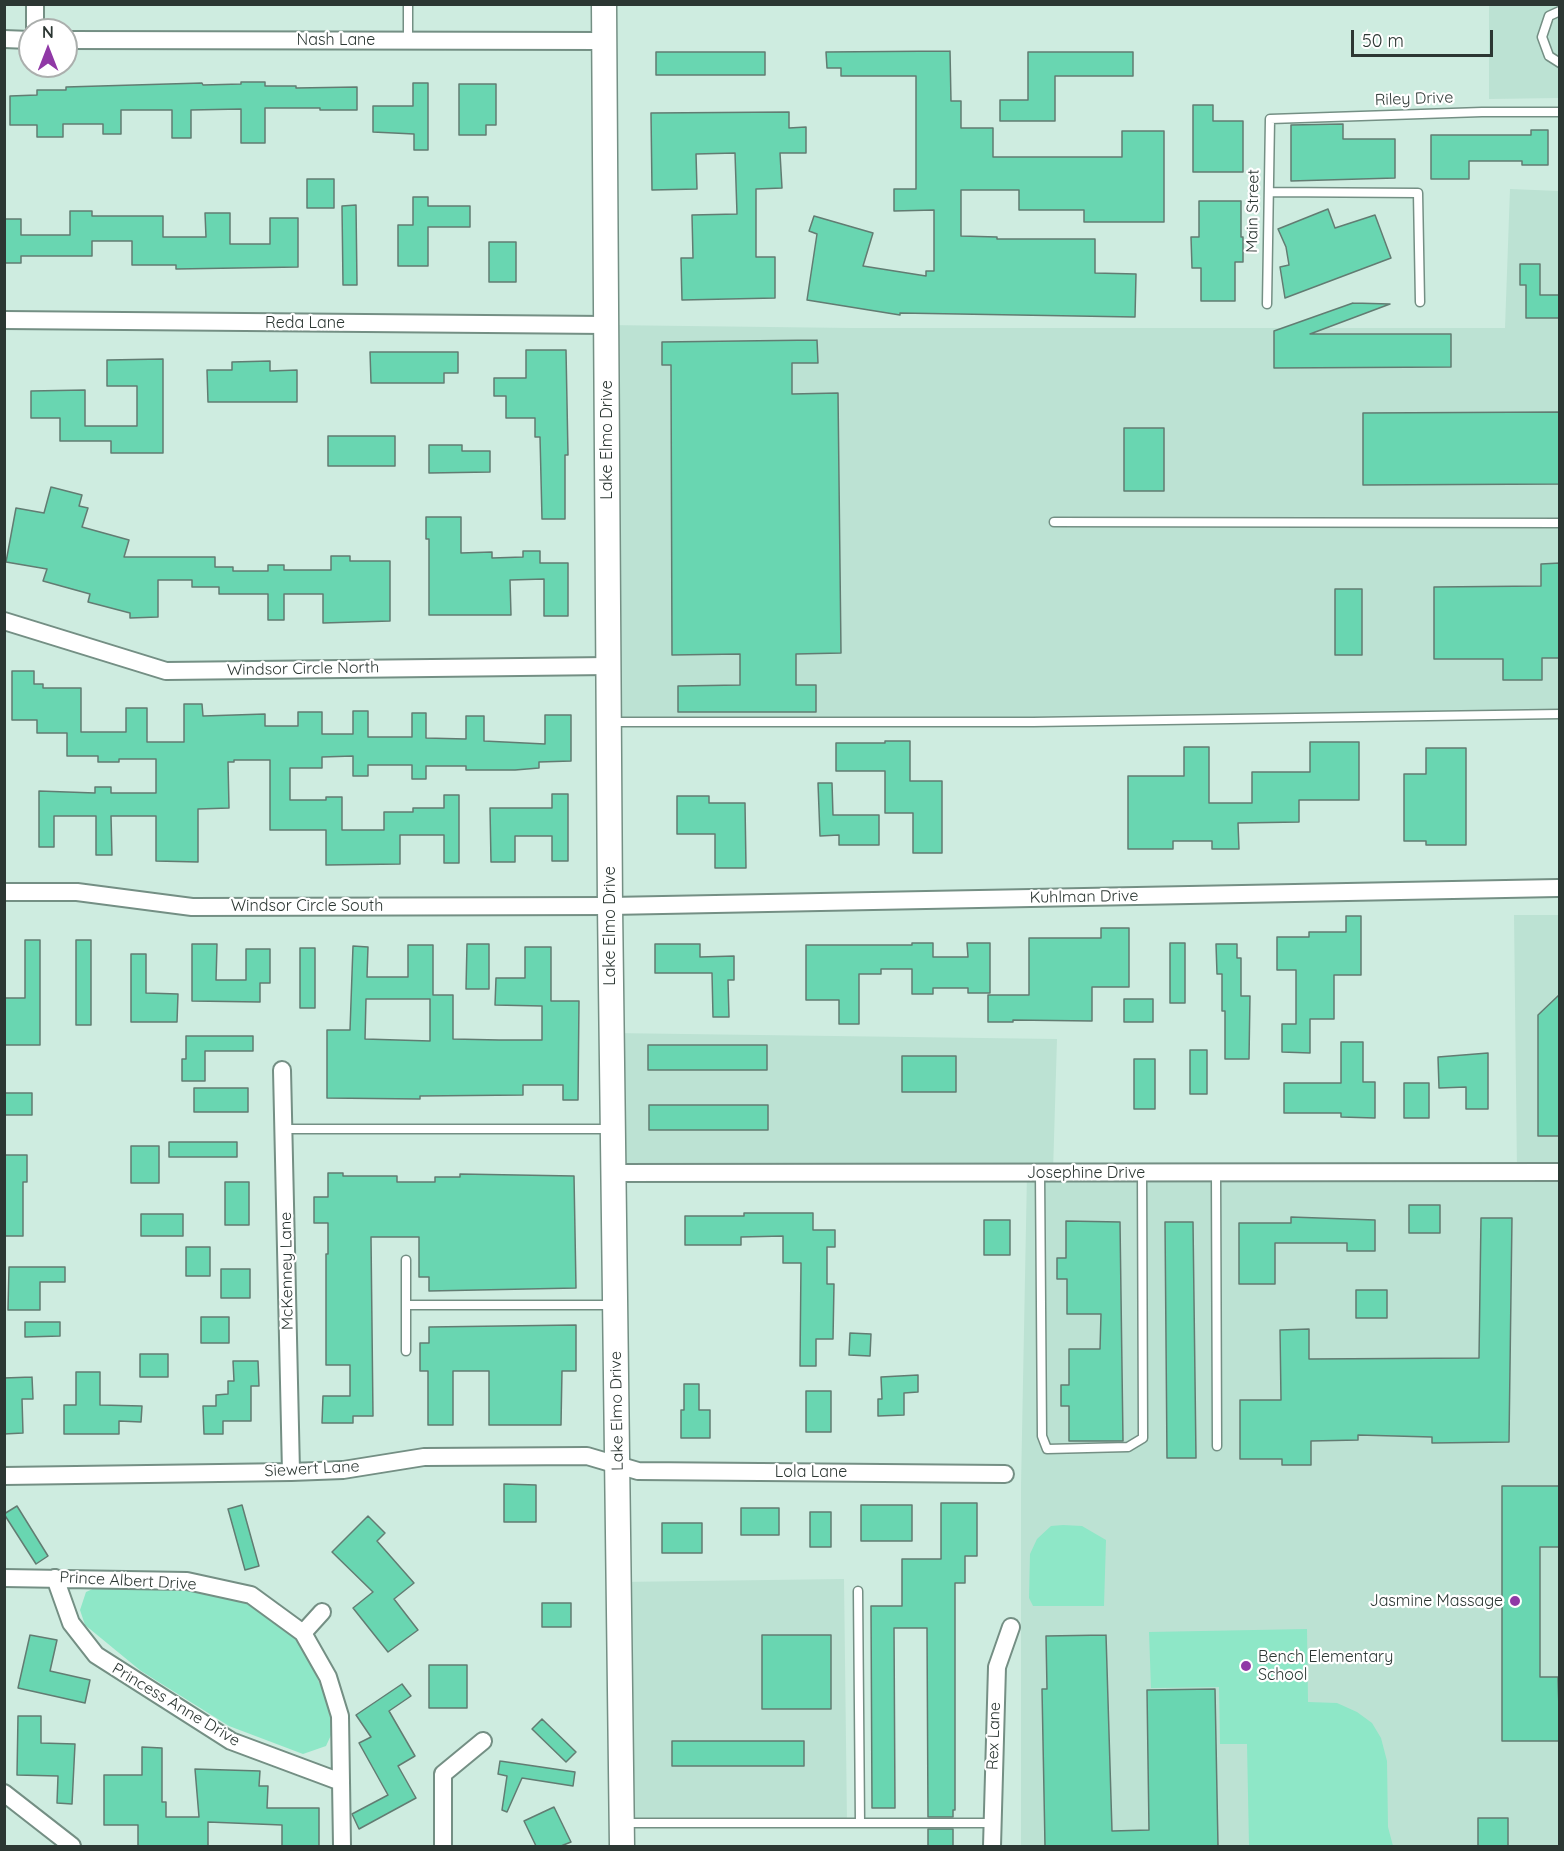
<!DOCTYPE html>
<html>
<head>
<meta charset="utf-8">
<style>
  body { margin:0 }
  #map { position:relative; width:1564px; height:1851px; overflow:hidden; background:#ceece0; font-family:Quicksand,sans-serif }
  canvas { display:block }
  .frame { position:absolute; inset:0; border:6px solid #2c3733; pointer-events:none }
  .north { position:absolute; left:18px; top:18px; width:60px; height:60px; box-sizing:border-box; background:#fff; border:2px solid #abafad; border-radius:50%; rotate:0deg; font-size:16px; font-weight:700; line-height:24px; text-align:center; color:#2c3733 }
  .north::after { content:''; display:block; margin:auto; width:21px; height:27px; background:#9039a6; clip-path:polygon(50% 0,100% 100%,50% 72%,0 100%) }
  .scale { position:absolute; left:1351px; top:30px; width:142px; height:27px; box-sizing:border-box; border:3px solid #2c3733; border-top:0; padding-left:8px; font-size:18px; line-height:21px; white-space:nowrap; color:#2c3733; -webkit-text-stroke:4px #fff; paint-order:stroke }
</style>
</head>
<body>
<div id="map">
<canvas width="1564" height="1851"></canvas>
<div class="frame"></div>
<div class="north">N</div>
<div class="scale">50 m</div>
</div>
<script>
const context = document.querySelector('canvas').getContext('2d');
context.lineJoin = 'round';
function fill(path, color) { context.fillStyle = color; context.fill(path, 'evenodd'); }
const toPath = rows => new Path2D(rows.map(r => 'M' + r).join(''));
function trace(path, color, width, dash) { context.strokeStyle = color; context.lineWidth = width; context.lineCap = dash ? 'butt' : 'round'; context.setLineDash(dash || []); context.stroke(path); }
function label(font, color, halo, rows, align = 'center') {
  context.font = font + ' Quicksand,sans-serif'; context.lineWidth = 4.5; context.setLineDash([]); context.textBaseline = 'middle'; context.strokeStyle = halo; context.fillStyle = color; for (const [text, x, y, turn = 0] of rows) {
    context.save(); context.translate(x, y); context.rotate((+turn || 0) * Math.PI / 180); context.textAlign = isNaN(turn) ? turn : align; if (halo) context.strokeText(text, 0, 0); context.fillText(text, 0, 0); context.restore();
  }
}
fill(toPath([
  [1489,5,1559,5,1559,98,1489,99],
  [1510,189,1559,191,1559,714,609,722,606,325,851,328,1505,328],
  [1514,915,1559,915,1559,1846,1021,1846,1021,1486,1027,1173,613,1173,611,1033,1057,1039,1053,1172,1517,1172],
  [844,1579,847,1823,621,1823,619,1582]
]), '#bce2d3');
fill(toPath([
  [1063,1525,1082,1526,1106,1540,1104,1606,1033,1606,1029,1598,1030,1554,1037,1539,1051,1526],
  [97,1587,186,1587,237,1595,264,1608,300,1640,328,1702,332,1733,326,1746,303,1754,229,1726,141,1671,85,1625,80,1610,86,1592],
  [1307,1629,1308,1702,1337,1703,1357,1712,1372,1723,1381,1738,1387,1761,1388,1827,1393,1846,1249,1846,1247,1744,1220,1744,1219,1687,1151,1688,1149,1632]
]), '#8ee7c7');
const building = toPath([
  [950,51,951,101,961,101,961,128,993,128,993,157,1122,157,1122,131,1164,131,1164,222,1084,222,1084,210,1019,210,1019,190,961,190,961,236,997,237,997,239,1095,239,1095,273,1136,274,1135,317,900,313,900,315,807,300,817,234,809,231,814,216,873,233,863,266,926,276,926,271,934,271,934,210,894,211,894,189,916,189,916,76,841,76,841,68,827,68,826,52,950,51],
  [656,52,765,52,765,75,656,75,656,52],
  [1028,52,1133,52,1133,76,1055,76,1055,121,1000,121,1000,100,1028,100,1028,52],
  [241,82,265,82,265,86,296,86,296,88,357,87,357,110,320,110,320,108,265,108,265,143,241,143,241,109,191,110,191,138,172,138,172,110,121,110,121,134,103,134,103,124,63,124,63,137,37,137,37,125,10,125,10,96,37,95,37,90,66,90,66,87,202,83,203,85,241,84,241,82],
  [413,83,428,83,428,150,414,150,414,134,373,132,373,106,413,106,413,83],
  [459,84,496,84,496,125,486,125,486,135,459,135,459,84],
  [1193,105,1213,105,1213,121,1243,121,1243,172,1193,172,1193,105],
  [789,112,789,128,806,127,806,153,780,153,782,188,756,189,756,257,775,257,775,298,682,300,681,258,693,258,692,215,737,214,735,153,696,154,697,189,652,190,651,113,789,112],
  [1343,124,1343,139,1395,139,1395,178,1291,181,1291,125,1343,124],
  [1531,130,1548,130,1548,165,1522,165,1522,161,1469,161,1469,179,1431,179,1431,135,1531,135,1531,130],
  [307,179,334,179,334,208,307,208,307,179],
  [413,197,428,197,428,206,470,206,470,227,428,227,428,266,398,266,398,225,413,225,413,197],
  [1199,201,1241,201,1241,237,1243,237,1243,262,1235,262,1235,301,1201,301,1201,268,1192,268,1191,237,1199,237,1199,201],
  [356,205,357,285,343,285,342,206,356,205],
  [1328,209,1335,228,1375,215,1391,258,1285,298,1280,267,1289,265,1286,247,1278,229,1328,209],
  [70,211,92,211,92,216,163,216,163,237,206,237,205,213,230,213,230,244,270,244,270,218,298,218,298,267,176,269,176,265,132,265,132,241,92,241,92,256,21,256,21,263,4,263,4,219,21,219,21,235,70,235,70,211],
  [489,242,516,242,516,282,489,282,489,242],
  [1520,264,1540,264,1540,295,1560,295,1560,318,1526,318,1526,285,1520,285,1520,264],
  [1353,303,1390,304,1310,334,1451,334,1451,367,1274,368,1274,331,1353,303],
  [817,340,818,363,792,363,792,394,838,393,841,653,796,654,796,685,816,685,816,712,678,712,678,686,740,685,740,654,672,655,671,365,662,365,662,342,817,340],
  [526,350,566,350,568,455,565,455,565,519,542,519,540,437,535,437,535,418,506,418,506,396,494,396,494,378,526,378,526,350],
  [370,352,458,352,458,373,444,373,444,383,371,383,370,352],
  [163,359,163,453,111,453,111,441,60,441,60,418,31,418,31,391,85,390,85,426,137,426,137,386,107,386,107,360,163,359],
  [270,361,270,371,297,370,297,402,208,402,207,370,232,370,232,362,270,361],
  [1560,412,1560,484,1363,485,1363,413,1560,412],
  [1124,428,1164,428,1164,491,1124,491,1124,428],
  [328,436,395,436,395,466,328,466,328,436],
  [429,445,462,445,462,451,490,451,490,472,429,473,429,445],
  [51,487,82,495,79,506,88,508,82,527,129,540,124,557,215,557,215,567,233,567,233,571,268,571,268,565,284,565,284,570,331,570,331,556,350,556,350,561,390,561,390,621,323,623,323,594,284,594,284,620,268,620,268,594,219,594,219,587,192,587,192,580,158,580,158,617,130,618,130,613,88,602,90,594,43,581,47,569,6,562,16,508,44,513,51,487],
  [426,517,461,517,461,553,492,552,492,558,523,557,523,551,540,551,540,563,568,563,568,616,544,616,544,579,510,580,511,615,429,615,429,539,426,539,426,517],
  [1560,563,1560,658,1542,658,1542,680,1503,680,1503,659,1434,659,1434,587,1541,586,1541,564,1560,563],
  [1335,589,1362,589,1362,655,1335,655,1335,589],
  [12,671,34,671,34,684,43,684,43,688,81,688,81,732,126,732,126,708,147,708,147,742,184,742,184,704,202,704,203,716,265,714,265,726,298,726,298,712,322,712,322,734,353,734,353,711,368,711,368,737,412,737,412,713,426,713,426,738,466,739,466,716,484,716,484,741,545,744,545,715,571,715,571,761,539,762,539,768,515,770,466,770,466,766,426,766,426,779,412,779,412,765,368,765,368,776,353,776,353,756,322,757,322,768,290,768,290,800,326,800,326,797,342,797,342,830,384,830,384,812,413,812,413,808,444,808,444,795,459,795,459,863,444,863,444,835,400,835,400,864,326,865,326,830,270,830,270,760,234,760,234,762,228,762,229,808,198,809,198,862,156,861,156,816,111,816,112,855,96,855,96,816,54,816,54,847,39,847,39,791,95,793,95,787,111,787,111,793,156,793,156,759,119,759,119,762,98,762,98,756,67,756,67,733,37,733,37,720,12,720,12,671],
  [885,741,910,741,910,781,942,781,942,853,913,853,913,813,885,813,885,771,836,771,836,743,885,743,885,741],
  [1310,742,1359,742,1359,800,1299,800,1299,822,1238,823,1239,849,1212,849,1212,841,1173,841,1173,849,1128,849,1128,776,1184,776,1184,747,1209,747,1209,803,1252,803,1252,772,1310,772,1310,742],
  [1426,748,1466,748,1466,845,1426,845,1426,841,1404,841,1404,774,1426,774,1426,748],
  [818,783,832,783,833,815,879,815,879,845,839,845,839,835,820,836,818,783],
  [552,794,568,794,568,861,552,861,552,836,515,836,515,862,491,862,490,808,552,808,552,794],
  [677,796,709,796,709,803,745,803,746,868,715,868,715,834,677,834,677,796],
  [1346,916,1361,916,1361,975,1334,975,1334,1019,1310,1019,1310,1053,1282,1052,1282,1024,1296,1024,1296,970,1277,970,1277,937,1309,937,1309,932,1346,932,1346,916],
  [1101,928,1129,928,1129,987,1092,987,1092,1021,1013,1020,1013,1022,988,1022,988,995,1029,995,1029,938,1101,938,1101,928],
  [25,940,40,940,40,1045,4,1045,4,998,25,998,25,940],
  [76,940,91,940,91,1025,76,1025,76,940],
  [912,943,933,943,933,957,968,957,967,943,990,943,990,993,968,993,968,988,933,988,933,994,912,994,912,969,881,969,881,974,859,974,859,1024,839,1024,839,1000,806,1000,806,945,912,945,912,943],
  [1170,943,1185,943,1185,1003,1170,1003,1170,943],
  [192,944,217,944,216,980,246,980,246,949,270,949,270,983,260,983,260,1002,192,1001,192,944],
  [467,944,489,944,489,989,466,989,467,944],
  [655,944,700,944,700,957,734,956,734,980,728,980,729,1017,713,1017,712,973,655,973,655,944],
  [1216,944,1237,944,1237,958,1241,958,1241,996,1250,996,1249,1059,1225,1059,1225,1011,1222,1011,1222,974,1217,974,1216,944],
  [408,945,433,945,433,995,453,995,453,1039,499,1040,542,1040,542,1006,495,1005,496,978,525,978,525,947,551,947,551,1001,579,1001,578,1100,563,1100,563,1085,523,1085,523,1095,420,1096,420,1099,327,1098,327,1030,350,1030,353,946,368,947,367,977,408,977,408,945],
  [366,999,430,999,430,1041,365,1039,366,999],
  [300,948,315,948,315,1008,300,1008,300,948],
  [131,954,146,954,146,993,178,994,177,1022,131,1022,131,954],
  [1560,994,1560,1136,1538,1136,1538,1015,1560,994],
  [1124,999,1153,999,1153,1022,1124,1022,1124,999],
  [186,1036,253,1036,253,1051,205,1051,205,1081,182,1081,182,1059,186,1059,186,1036],
  [1341,1042,1363,1042,1363,1082,1375,1082,1375,1118,1341,1117,1341,1113,1284,1113,1284,1083,1341,1083,1341,1042],
  [648,1045,767,1045,767,1070,648,1070,648,1045],
  [1190,1050,1207,1050,1207,1094,1190,1094,1190,1050],
  [1488,1053,1488,1109,1466,1109,1466,1087,1439,1088,1438,1057,1488,1053],
  [902,1056,956,1056,956,1092,902,1092,902,1056],
  [1134,1059,1155,1059,1155,1109,1134,1109,1134,1059],
  [1404,1083,1429,1083,1429,1118,1404,1118,1404,1083],
  [194,1088,248,1088,248,1112,194,1112,194,1088],
  [4,1093,32,1093,32,1115,4,1115,4,1093],
  [649,1105,768,1105,768,1130,649,1130,649,1105],
  [169,1142,237,1142,237,1157,169,1157,169,1142],
  [131,1146,159,1146,159,1183,131,1183,131,1146],
  [4,1155,27,1155,27,1182,23,1182,23,1236,4,1236,4,1155],
  [328,1173,343,1173,343,1176,397,1176,397,1182,435,1182,435,1177,460,1177,460,1174,574,1176,576,1288,429,1291,429,1277,419,1277,419,1237,371,1237,373,1416,353,1416,353,1423,322,1423,323,1396,350,1396,350,1365,326,1365,326,1254,328,1254,328,1223,314,1223,314,1197,328,1197,328,1173],
  [225,1182,249,1182,249,1225,225,1225,225,1182],
  [1409,1205,1440,1205,1440,1233,1409,1233,1409,1205],
  [744,1213,813,1213,813,1230,835,1230,835,1247,827,1247,827,1284,834,1284,833,1339,816,1339,816,1366,800,1366,801,1263,783,1263,783,1236,741,1237,741,1245,685,1245,685,1216,744,1216,744,1213],
  [141,1214,183,1214,183,1236,141,1236,141,1214],
  [1291,1217,1375,1220,1375,1251,1347,1251,1347,1243,1275,1243,1275,1284,1239,1284,1239,1223,1291,1223,1291,1217],
  [1481,1218,1512,1218,1509,1442,1432,1443,1432,1437,1358,1435,1358,1440,1311,1441,1311,1465,1282,1465,1282,1459,1240,1459,1240,1400,1281,1400,1280,1330,1309,1329,1309,1359,1479,1358,1481,1218],
  [984,1220,1010,1220,1010,1255,984,1255,984,1220],
  [1066,1221,1120,1222,1123,1441,1069,1441,1069,1406,1061,1406,1061,1385,1069,1385,1069,1349,1100,1349,1101,1314,1067,1314,1067,1279,1057,1279,1057,1258,1066,1258,1066,1221],
  [1165,1222,1193,1222,1196,1458,1167,1458,1165,1222],
  [186,1247,210,1247,210,1276,186,1276,186,1247],
  [9,1267,65,1267,65,1282,40,1282,40,1310,8,1310,9,1267],
  [221,1269,250,1269,250,1298,221,1298,221,1269],
  [1356,1290,1387,1290,1387,1318,1356,1318,1356,1290],
  [201,1317,229,1317,229,1343,201,1343,201,1317],
  [25,1322,60,1322,60,1336,25,1337,25,1322],
  [576,1325,576,1371,562,1371,561,1425,489,1425,489,1371,453,1371,453,1425,428,1425,428,1371,420,1371,420,1343,429,1343,429,1327,576,1325],
  [850,1333,871,1334,870,1356,849,1355,850,1333],
  [140,1354,168,1354,168,1377,140,1377,140,1354],
  [233,1361,258,1361,259,1386,251,1386,251,1421,223,1421,223,1434,204,1434,203,1406,216,1406,216,1395,228,1394,228,1381,234,1381,233,1361],
  [76,1372,100,1372,100,1405,142,1406,141,1422,119,1421,119,1434,64,1434,64,1405,76,1405,76,1372],
  [918,1375,918,1392,904,1393,904,1415,878,1416,878,1399,882,1399,881,1377,918,1375],
  [32,1377,33,1399,22,1399,23,1433,4,1434,4,1378,32,1377],
  [684,1384,699,1384,699,1410,710,1410,710,1438,681,1438,681,1410,684,1410,684,1384],
  [806,1391,831,1391,831,1432,806,1432,806,1391],
  [504,1484,536,1485,536,1522,504,1522,504,1484],
  [1502,1486,1560,1486,1559,1547,1540,1547,1540,1677,1558,1677,1560,1741,1502,1741,1502,1486],
  [941,1503,977,1503,977,1556,965,1556,965,1583,955,1583,955,1810,953,1810,953,1817,928,1817,927,1628,894,1628,895,1808,872,1808,871,1606,902,1606,902,1559,941,1559,941,1503],
  [242,1505,259,1566,245,1570,228,1509,242,1505],
  [861,1505,912,1505,912,1541,861,1541,861,1505],
  [17,1506,48,1556,36,1564,4,1514,17,1506],
  [741,1508,779,1508,779,1535,741,1535,741,1508],
  [810,1512,831,1512,831,1547,810,1547,810,1512],
  [368,1516,385,1533,377,1541,414,1583,394,1599,418,1630,388,1652,353,1608,373,1592,332,1552,368,1516],
  [662,1523,702,1523,702,1553,662,1553,662,1523],
  [542,1603,571,1603,571,1627,542,1627,542,1603],
  [30,1635,57,1640,50,1671,90,1680,85,1703,18,1688,30,1635],
  [762,1635,831,1635,831,1709,762,1709,762,1635],
  [1106,1635,1112,1831,1149,1830,1147,1690,1215,1689,1218,1846,1045,1846,1042,1689,1047,1689,1046,1636,1106,1635],
  [429,1665,467,1665,467,1708,429,1708,429,1665],
  [402,1684,411,1696,389,1711,415,1756,398,1766,416,1798,359,1829,352,1814,388,1795,359,1743,371,1737,356,1715,402,1684],
  [18,1716,41,1716,41,1743,75,1744,72,1804,57,1803,58,1776,17,1775,18,1716],
  [542,1719,576,1752,566,1762,532,1729,542,1719],
  [672,1741,804,1741,804,1766,672,1766,672,1741],
  [142,1747,162,1748,162,1802,166,1802,166,1817,199,1817,195,1769,260,1771,259,1786,268,1786,267,1808,319,1808,319,1846,282,1846,282,1825,208,1822,208,1846,138,1846,138,1825,104,1825,104,1775,142,1775,142,1747],
  [500,1761,575,1772,573,1786,522,1778,507,1812,502,1810,507,1776,498,1774,500,1761],
  [554,1807,571,1842,561,1846,536,1846,524,1821,554,1807],
  [1478,1818,1508,1818,1508,1846,1478,1846,1478,1818],
  [928,1829,953,1829,953,1846,928,1846,928,1829]
]);
fill(building, '#69d6b1');
trace(building, '#627c72', 1.5);
const lane = toPath([
  [408,4,408,40],
  [1560,11,1549,16,1542,37,1549,56,1560,63],
  [1269,192,1418,193,1420,302],
  [1267,304,1270,119,1482,112,1560,112],
  [1054,522,1560,523],
  [610,722,1033,722,1560,714],
  [284,1129,610,1129],
  [1216,1172,1217,1446],
  [1040,1173,1042,1436,1047,1449,1128,1447,1143,1438,1142,1172],
  [406,1305,615,1305],
  [406,1351,406,1260],
  [858,1591,860,1823],
  [623,1823,991,1823]
]);
const street = toPath([
  [35,4,35,30],
  [4,39,30,40],
  [66,40,605,41],
  [4,320,606,325],
  [4,621,166,671,609,666],
  [4,892,77,892,192,907,610,906,1558,888],
  [282,1070,291,1472],
  [613,1173,1560,1172],
  [4,1476,291,1472,343,1470,424,1457,587,1456,638,1471,1005,1474],
  [4,1578,187,1581,251,1595,303,1633,328,1677,340,1716,342,1846],
  [55,1578,71,1623,96,1655,231,1741,341,1782],
  [303,1633,322,1612],
  [4,1793,72,1846],
  [443,1846,443,1774,483,1741],
  [992,1846,997,1667,1011,1627]
]);
const secondary = toPath([
  [604,4,610,906,622,1846]
]);
trace(lane, '#748f84', 11);
trace(street, '#748f84', 20);
trace(secondary, '#748f84', 27);
trace(lane, '#fff', 8);
trace(street, '#fff', 16);
trace(secondary, '#fff', 24);
for (const [x, y, r, color] of [
  [1515,1601,6,"#9039a6"],
  [1246,1666,6,"#9039a6"]
]) { const dot = new Path2D(); dot.arc(x, y, r, 0, 2 * Math.PI); context.fillStyle = color; context.fill(dot); trace(dot, '#fff', 2); }
label('16px', '#2c3733', '#fff', [
  ["Nash Lane",336,40],
  ["Riley Drive",1414,99,-2],
  ["Main Street",1253,211,-89],
  ["Reda Lane",305,323],
  ["Lake Elmo Drive",607,440,-90],
  ["Windsor Circle North",303,669,-1],
  ["Kuhlman Drive",1084,897,-1],
  ["Windsor Circle South",307,906],
  ["Lake Elmo Drive",610,926,-90],
  ["Josephine Drive",1086,1173],
  ["McKenney Lane",287,1271,-91],
  ["Lake Elmo Drive",617,1411,-91],
  ["Siewert Lane",312,1469,-3],
  ["Lola Lane",811,1472],
  ["Prince Albert Drive",128,1581,3],
  ["Princess Anne Drive",176,1705,31],
  ["Rex Lane",994,1736,-88]
]);
label('16px', '#2c3733', '#fff', [
  ["Jasmine Massage",1503,1601],
  ["Bench Elementary",1258,1657,"left"],
  ["School",1258,1675,"left"]
], 'right');
</script>
</body>
</html>
